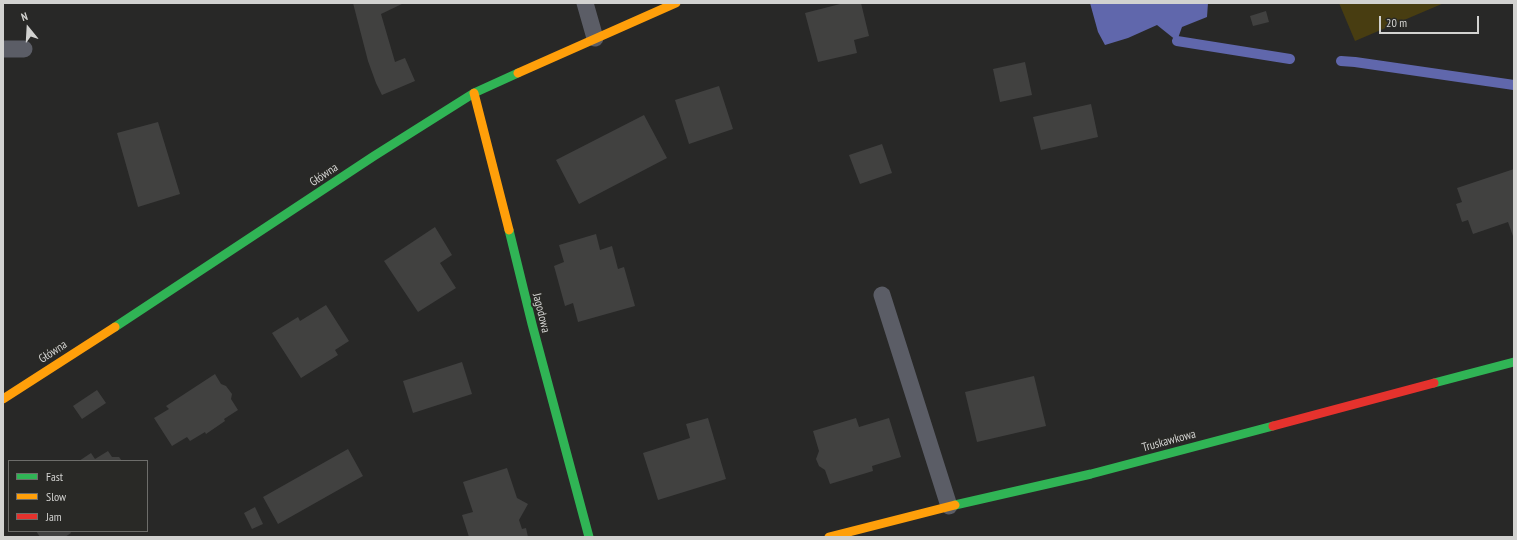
<!DOCTYPE html>
<html>
<head>
<meta charset="utf-8">
<style>
  body { margin:0 }
  #map { position:relative; width:1517px; height:540px; overflow:hidden; background:#282827; font-family:"PT Sans Narrow",sans-serif }
  canvas { display:block }
  .frame { position:absolute; inset:0; border:4px solid #d2d2d0; pointer-events:none }
  .legend { position:absolute; left:8px; top:460px; width:140px; height:72px; box-sizing:border-box; background:#292926; border:1px solid #6d6d6a; margin:0; padding:5px 7px; list-style:none; font-size:12px; color:#d2d2d0 }
  .legend li { display:flex; align-items:center; gap:8px; height:20px }
  .legend b { width:20px; border:1px solid #6d6d6a }
  .north { position:absolute; left:8px; top:8px; width:40px; height:40px; -webkit-text-stroke:3px #292926; paint-order:stroke; rotate:342deg; font-size:11px; font-weight:700; line-height:16px; text-align:center; color:#d2d2d0 }
  .north::after { content:''; display:block; margin:auto; width:14px; height:18px; background:#d2d2d0; clip-path:polygon(50% 0,100% 100%,50% 72%,0 100%) }
  .scale { position:absolute; left:1379px; top:16px; width:100px; height:18px; box-sizing:border-box; border:2px solid #d2d2d0; border-top:0; padding-left:5px; font-size:12px; line-height:14px; white-space:nowrap; color:#d2d2d0; -webkit-text-stroke:3px #292926; paint-order:stroke }
</style>
</head>
<body>
<div id="map">
<canvas width="1517" height="540"></canvas>
<div class="frame"></div>
<ul class="legend">
<li><b style="height:5px;background:#30b455"></b>Fast</li>
<li><b style="height:5px;background:#ff9f0a"></b>Slow</li>
<li><b style="height:5px;background:#e5322d"></b>Jam</li>
</ul>
<div class="north">N</div>
<div class="scale">20 m</div>
</div>
<script>
const context = document.querySelector('canvas').getContext('2d');
context.lineJoin = 'round';
function fill(path, color) { context.fillStyle = color; context.fill(path, 'evenodd'); }
const toPath = rows => new Path2D(rows.map(r => 'M' + r).join(''));
function trace(path, color, width, dash) { context.strokeStyle = color; context.lineWidth = width; context.lineCap = dash ? 'butt' : 'round'; context.setLineDash(dash || []); context.stroke(path); }
function label(font, color, halo, rows, align = 'center') {
  context.font = font + ' "PT Sans Narrow",sans-serif'; context.lineWidth = 4; context.setLineDash([]); context.textBaseline = 'middle'; context.strokeStyle = halo; context.fillStyle = color; for (const [text, x, y, turn = 0] of rows) {
    context.save(); context.translate(x, y); context.rotate((+turn || 0) * Math.PI / 180); context.textAlign = isNaN(turn) ? turn : align; if (halo) context.strokeText(text, 0, 0); context.fillText(text, 0, 0); context.restore();
  }
}
fill(toPath([
  [1339,3,1444,3,1355,41]
]), '#483d11');
fill(toPath([
  [1090,3,1208,3,1207,17,1182,27,1177,41,1157,25,1128,38,1105,45,1098,32]
]), '#6067ac');
trace(toPath([
  [1177,41,1290,59],
  [1341,61,1355,62,1514,85]
]), '#6067ac', 10);
fill(toPath([
  [353,3,404,3,381,14,395,62,405,58,415,81,382,95,376,83,368,61],
  [844,3,861,3,869,36,854,40,857,53,818,62,805,13],
  [1266,11,1269,22,1253,26,1250,16],
  [1025,62,1032,95,1000,102,993,69],
  [719,86,733,129,689,144,675,100],
  [1091,104,1098,137,1041,150,1033,117],
  [644,115,667,158,579,204,556,160],
  [158,122,180,194,138,207,117,133],
  [882,144,892,173,860,184,849,155],
  [1514,169,1514,239,1508,222,1473,234,1468,220,1462,222,1456,204,1462,202,1457,188],
  [435,227,452,255,440,263,456,288,418,312,384,261],
  [596,234,600,250,612,246,618,269,624,267,635,306,578,322,573,303,565,306,554,266,564,262,559,245],
  [326,305,349,341,335,350,338,355,301,378,272,333,298,317,300,321],
  [462,362,472,394,413,413,403,381],
  [215,374,221,384,226,386,232,394,231,399,238,410,224,419,225,421,206,434,205,432,190,441,187,437,172,446,154,418,169,409,166,406],
  [1034,376,1046,426,977,442,965,392],
  [97,390,106,403,82,419,73,406],
  [708,418,726,479,658,500,643,453,690,438,686,424],
  [856,418,859,427,889,418,901,457,872,466,873,471,830,484,825,470,819,466,816,459,819,451,813,431],
  [348,449,363,476,278,524,263,497],
  [108,451,112,457,119,457,122,461,79,461,91,453,95,459],
  [507,468,517,498,528,504,519,520,522,529,526,528,528,537,469,537,462,515,473,512,463,482],
  [255,507,263,524,252,529,244,513],
  [36,531,70,531,71,533,65,537,40,537]
]), '#414140');
trace(toPath([
  [585,3,595,38],
  [3,49,24,49],
  [882,295,949,506]
]), '#5b5d66', 17);
trace(toPath([
  [509,230,532,324,589,537],
  [115,327,374,156,474,93,518,73],
  [1434,383,1514,362],
  [955,505,1091,474,1273,426]
]), '#30b455', 9);
trace(toPath([
  [518,73,676,3],
  [474,93,509,230],
  [3,399,115,327],
  [829,537,955,505]
]), '#ff9f0a', 9);
trace(toPath([
  [1273,426,1434,383]
]), '#e5322d', 9);
label('12px', '#d2d2d0', '#292926', [
  ["Główna",324,175,-34],
  ["Jagodowa",541,313,76],
  ["Główna",53,352,-33],
  ["Truskawkowa",1169,441,-15]
]);
</script>
</body>
</html>
